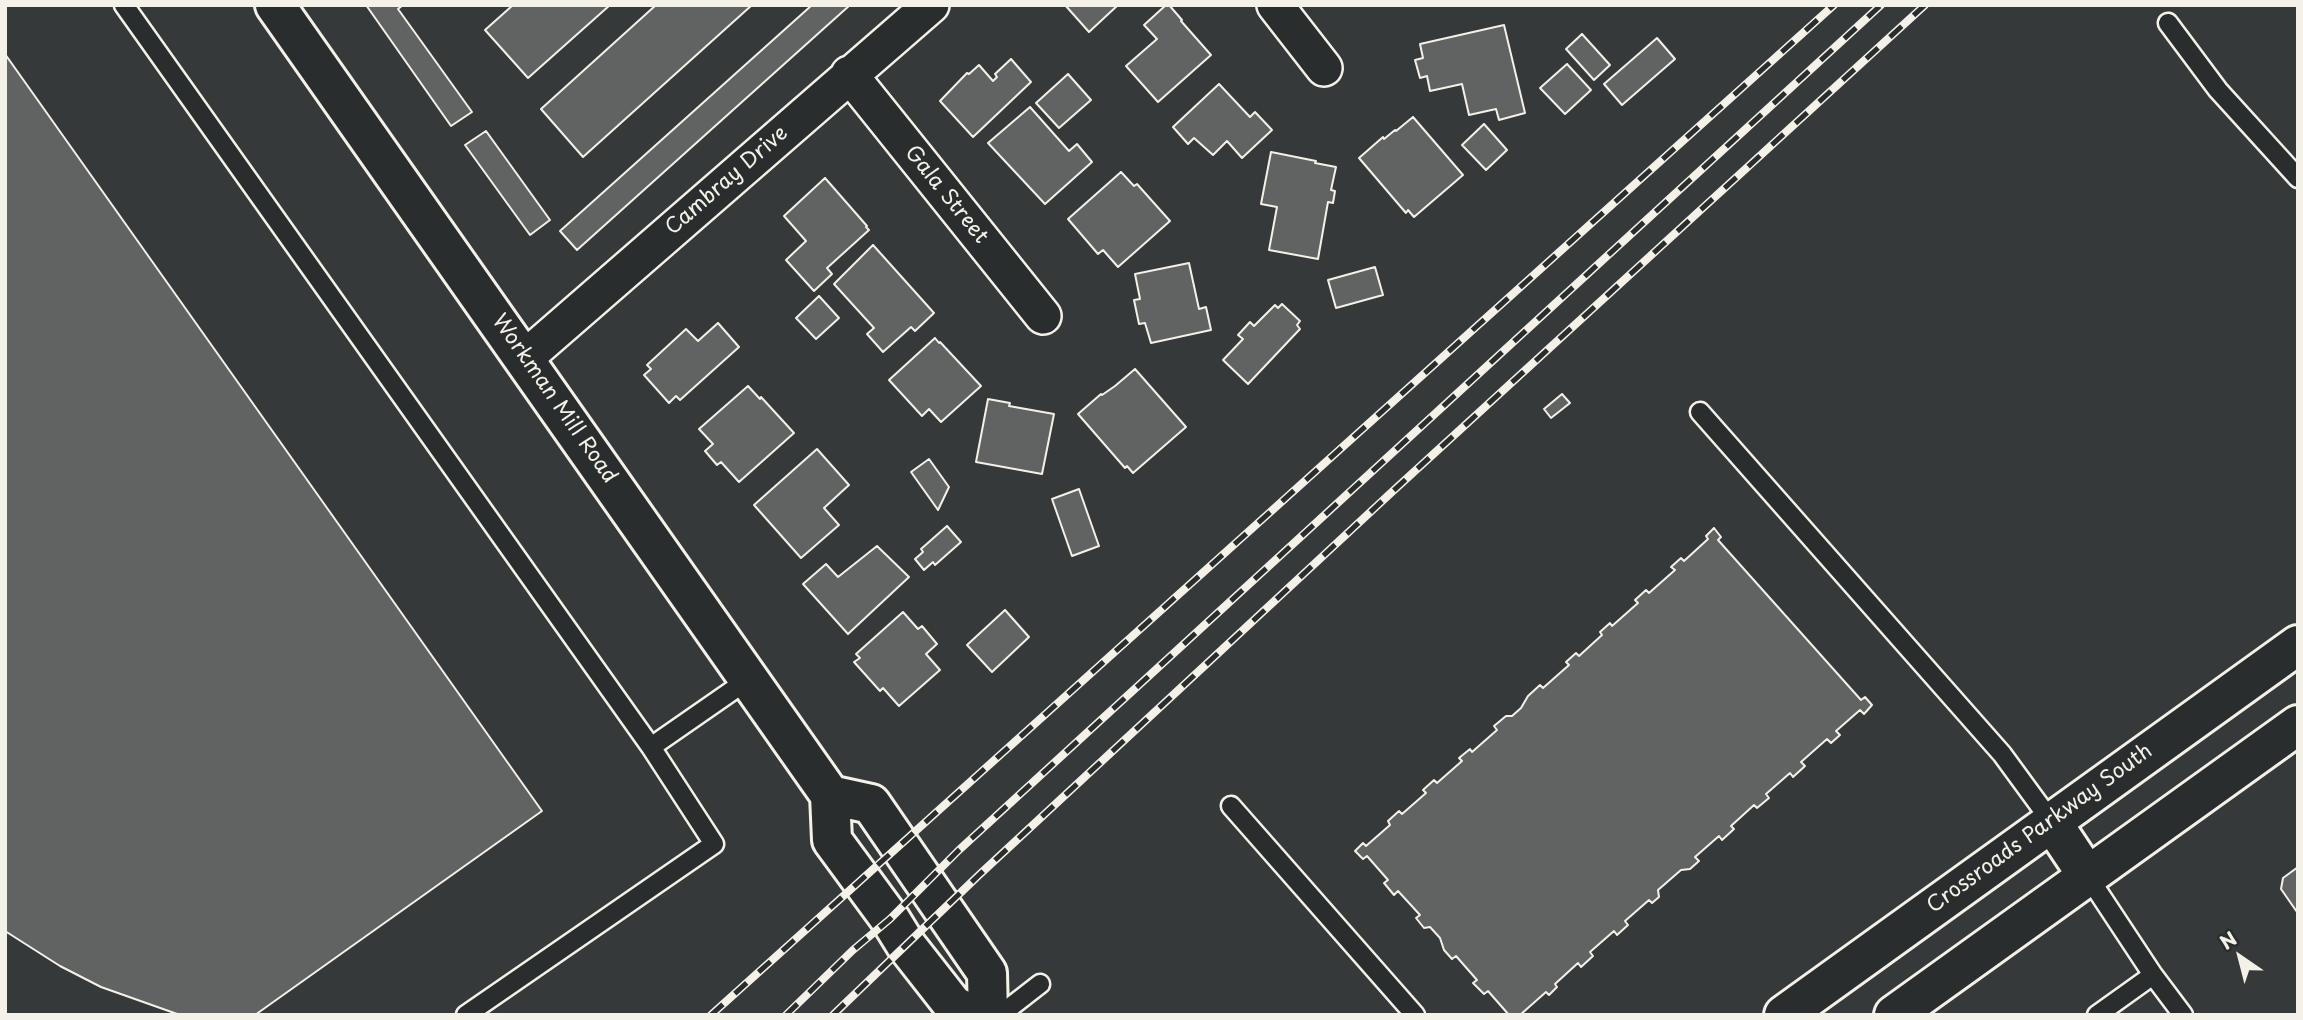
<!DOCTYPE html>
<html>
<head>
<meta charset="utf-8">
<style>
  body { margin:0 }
  #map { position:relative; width:2303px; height:1020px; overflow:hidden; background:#363939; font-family:"Playpen Sans",sans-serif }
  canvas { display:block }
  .frame { position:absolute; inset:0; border:7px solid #f4f1e8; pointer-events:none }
  .north { position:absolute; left:2205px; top:922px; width:70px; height:70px; -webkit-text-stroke:5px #2a2d2e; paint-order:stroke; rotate:325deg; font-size:19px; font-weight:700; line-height:28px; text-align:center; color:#f4f1e8 }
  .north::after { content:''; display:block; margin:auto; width:24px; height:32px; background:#f4f1e8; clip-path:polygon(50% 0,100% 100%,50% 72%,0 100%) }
</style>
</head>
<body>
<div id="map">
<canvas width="2303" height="1020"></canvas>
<div class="frame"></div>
<div class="north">N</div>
</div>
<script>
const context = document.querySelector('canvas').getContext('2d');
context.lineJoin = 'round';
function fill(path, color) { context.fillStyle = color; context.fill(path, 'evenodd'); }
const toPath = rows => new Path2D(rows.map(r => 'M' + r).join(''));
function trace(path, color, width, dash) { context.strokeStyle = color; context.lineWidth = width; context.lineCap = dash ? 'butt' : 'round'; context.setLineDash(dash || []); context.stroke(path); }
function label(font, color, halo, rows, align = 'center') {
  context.font = font + ' "Playpen Sans",sans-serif'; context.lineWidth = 7; context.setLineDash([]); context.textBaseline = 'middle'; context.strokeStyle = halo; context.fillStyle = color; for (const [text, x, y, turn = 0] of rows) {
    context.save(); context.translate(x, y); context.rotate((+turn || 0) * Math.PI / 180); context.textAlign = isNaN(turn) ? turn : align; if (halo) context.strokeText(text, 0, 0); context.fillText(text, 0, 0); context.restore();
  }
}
const building = toPath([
  [366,5,403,5,398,9,472,112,451,126,366,5],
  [513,5,610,5,528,78,485,30,513,5],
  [656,5,752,5,583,157,541,109,656,5],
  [812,5,850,5,577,250,560,231,812,5],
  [1065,5,1118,5,1089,32,1065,5],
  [1166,5,1169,5,1182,20,1181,21,1211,55,1158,102,1126,66,1157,39,1144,25,1166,5],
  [1504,25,1525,113,1499,120,1496,109,1469,115,1462,84,1430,91,1427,76,1420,78,1415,60,1423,58,1420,44,1504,25],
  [1582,34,1610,65,1594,80,1566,49,1582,34],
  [1657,38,1675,59,1622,105,1604,84,1657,38],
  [5,54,542,811,255,1015,180,1015,101,987,60,966,5,931,5,54],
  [1011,59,1031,82,973,137,940,101,967,73,969,74,979,65,993,81,997,77,995,74,1011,59],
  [1567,64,1591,90,1565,114,1540,88,1567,64],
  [1068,74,1091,100,1059,128,1036,103,1068,74],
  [1219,84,1250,117,1255,112,1272,130,1242,158,1227,141,1213,155,1194,138,1188,144,1173,127,1219,84],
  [1030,107,1069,151,1077,144,1092,162,1045,204,988,143,1030,107],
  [1413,117,1463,175,1414,217,1408,210,1406,213,1359,158,1383,137,1384,139,1395,130,1396,131,1413,117],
  [1484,124,1507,150,1486,170,1462,145,1484,124],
  [486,131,550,220,530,235,465,145,486,131],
  [1271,152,1316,161,1315,163,1336,167,1331,190,1335,191,1333,203,1328,202,1318,259,1269,250,1277,207,1261,204,1271,152],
  [1121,172,1134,186,1137,184,1170,221,1118,267,1103,250,1098,254,1068,219,1121,172],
  [825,178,867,226,866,227,869,230,827,268,832,274,814,291,786,260,806,241,784,216,825,178],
  [873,245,934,313,915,331,911,327,883,352,867,334,874,328,834,284,873,245],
  [1189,263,1199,309,1206,307,1211,330,1151,343,1145,323,1139,324,1134,300,1140,299,1135,274,1189,263],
  [1375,267,1383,295,1336,308,1328,280,1375,267],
  [819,296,839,318,816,339,796,318,819,296],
  [1282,304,1300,321,1297,325,1300,329,1248,384,1223,360,1243,339,1238,335,1250,322,1254,326,1275,305,1278,308,1282,304],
  [718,323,739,347,680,400,676,396,669,403,644,375,651,369,647,365,686,329,698,341,718,323],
  [935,338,939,343,940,342,981,386,941,422,929,409,922,416,889,380,935,338],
  [1135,369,1186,427,1133,473,1127,466,1125,468,1078,414,1101,394,1102,395,1115,386,1135,369],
  [748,386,760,399,761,397,794,433,739,482,721,462,717,465,705,451,713,444,699,429,748,386],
  [1562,394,1570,403,1551,418,1544,409,1562,394],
  [988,399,1010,403,1009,406,1054,414,1042,474,976,462,988,399],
  [817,449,849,485,824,508,839,525,801,558,754,505,817,449],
  [929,459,949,487,938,510,911,472,929,459],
  [1079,489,1099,546,1072,556,1052,499,1079,489],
  [947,526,961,542,935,565,933,562,924,570,915,559,923,552,921,549,947,526],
  [1714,528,1721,537,1718,540,1861,700,1865,697,1872,705,1864,714,1860,710,1836,731,1840,735,1831,743,1827,739,1801,762,1805,766,1793,777,1790,773,1766,794,1769,798,1757,808,1754,805,1731,826,1734,829,1722,840,1719,836,1695,857,1699,861,1690,869,1681,870,1658,890,1659,897,1652,903,1649,900,1625,921,1628,925,1617,935,1614,931,1590,952,1593,956,1581,967,1578,963,1555,984,1557,987,1549,995,1546,992,1520,1015,1509,1015,1488,991,1484,994,1473,983,1477,980,1456,956,1452,959,1444,950,1440,938,1430,927,1424,928,1416,918,1420,915,1398,891,1394,895,1384,883,1388,880,1367,856,1363,859,1355,851,1363,843,1366,846,1390,825,1388,821,1399,811,1402,814,1426,793,1423,790,1434,780,1437,783,1462,761,1459,758,1470,749,1472,752,1497,730,1494,726,1506,716,1512,716,1521,708,1528,696,1540,685,1543,688,1569,665,1566,662,1576,653,1579,656,1602,635,1600,632,1610,623,1612,626,1638,603,1635,600,1646,590,1649,593,1675,570,1671,567,1681,558,1684,561,1708,539,1706,536,1714,528],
  [877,546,909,577,848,634,803,584,826,564,838,577,877,546],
  [1005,610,1029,637,992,672,967,645,1005,610],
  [903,612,918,629,922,626,937,644,926,654,940,670,899,706,883,688,880,691,854,662,860,658,856,654,903,612],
  [2298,867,2298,911,2297,912,2281,889,2283,878,2298,867]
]);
fill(building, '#616362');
trace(building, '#f4f1e8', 2);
const lane = toPath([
  [124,5,651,747],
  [2168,23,2218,90,2298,178],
  [1700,412,2002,754,2051,821],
  [1231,806,1415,1015],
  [2087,875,2153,975],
  [466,1015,714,844,651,747,749,679],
  [1000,1015,1040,984],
  [2097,1015,2153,975,2183,1015]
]);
const street = toPath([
  [1275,5,1324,68],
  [849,74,1043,316],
  [525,358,931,5]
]);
const secondary = toPath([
  [275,5,830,795,832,840,890,919,906,945,953,1005,972,1015],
  [830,795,871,804,987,973,988,1015],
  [2051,821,2087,875],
  [1784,1015,2298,645],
  [1894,1015,2298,725]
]);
trace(lane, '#f4f1e8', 23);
trace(street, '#f4f1e8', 40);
trace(secondary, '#f4f1e8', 44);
trace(lane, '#2a2d2e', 18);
trace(street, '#2a2d2e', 35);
trace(secondary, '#2a2d2e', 38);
const rail = toPath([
  [711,1015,1834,5],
  [786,1015,853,950,890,919,959,850,1881,5],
  [833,1015,979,875,1393,491,1925,5]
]);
trace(rail, '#f4f1e8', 8);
trace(rail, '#2a2d2e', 5, [16]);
label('21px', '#f4f1e8', '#2a2d2e', [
  ["Cambray Drive",727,181,-41],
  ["Gala Street",946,195,51],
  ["Workman Mill Road",554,399,55],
  ["Crossroads Parkway South",2040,829,-36]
]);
</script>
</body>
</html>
